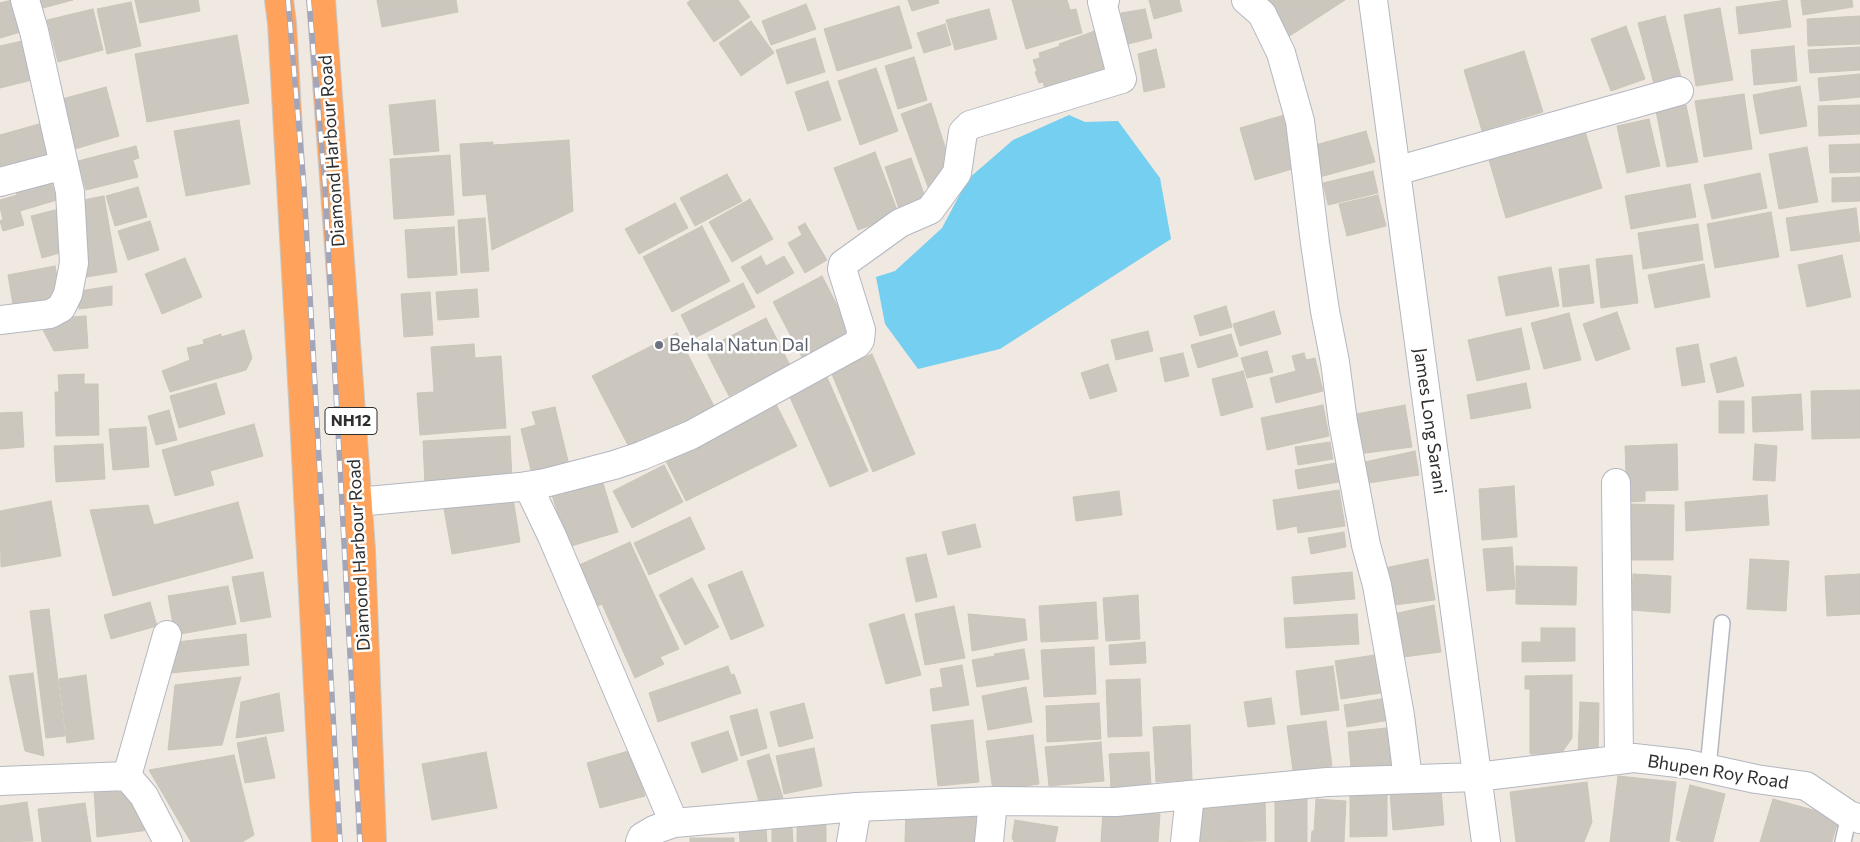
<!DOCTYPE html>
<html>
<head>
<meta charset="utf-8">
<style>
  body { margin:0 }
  canvas { display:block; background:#efe9e1 }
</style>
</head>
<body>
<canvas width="1860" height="842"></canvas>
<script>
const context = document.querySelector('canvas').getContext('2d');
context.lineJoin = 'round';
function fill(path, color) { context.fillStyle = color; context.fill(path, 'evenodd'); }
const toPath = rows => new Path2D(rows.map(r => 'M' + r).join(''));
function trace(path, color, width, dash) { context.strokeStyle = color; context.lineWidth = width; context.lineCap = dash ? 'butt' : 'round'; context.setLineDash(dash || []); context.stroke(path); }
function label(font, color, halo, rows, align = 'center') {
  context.font = font + ' Commissioner,sans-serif'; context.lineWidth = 5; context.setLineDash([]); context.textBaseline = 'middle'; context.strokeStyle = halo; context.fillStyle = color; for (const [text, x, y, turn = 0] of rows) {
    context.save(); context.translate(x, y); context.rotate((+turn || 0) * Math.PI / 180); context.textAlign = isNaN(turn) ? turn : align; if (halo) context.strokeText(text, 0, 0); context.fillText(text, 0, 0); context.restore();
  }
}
fill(toPath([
  [1069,115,1085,122,1118,121,1160,178,1171,239,1000,349,918,369,885,324,876,277,895,271,942,228,968,179,1013,140]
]), '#75cff0');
const building = toPath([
  [12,0,21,32,0,38,0,3,12,0],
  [36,0,73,0,39,9,36,0],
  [135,0,198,0,200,11,140,23,135,0],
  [377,0,456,0,458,12,382,27,377,0],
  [691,0,738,0,750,17,714,42,687,3,691,0],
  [908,0,938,0,939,3,912,11,908,0],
  [1012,0,1067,0,1070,10,1076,9,1082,33,1026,49,1012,0],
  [1149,0,1179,0,1182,11,1154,19,1149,0],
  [1268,0,1345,0,1285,39,1261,4,1268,0],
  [1787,0,1791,27,1739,34,1736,7,1787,0],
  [1801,0,1852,0,1853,7,1803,15,1801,0],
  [131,2,141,46,107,54,97,9,131,2],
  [806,4,816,29,771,45,762,21,806,4],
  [899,6,912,48,837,71,824,29,899,6],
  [1720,8,1733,80,1696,86,1684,15,1720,8],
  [93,9,103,50,58,62,47,20,93,9],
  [989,9,997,39,955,50,946,20,989,9],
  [1145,9,1152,38,1128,44,1121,13,1145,9],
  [1665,16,1682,81,1655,88,1638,23,1665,16],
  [1860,16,1860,44,1808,46,1807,19,1860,16],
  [751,21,774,53,741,76,719,43,751,21],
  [945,24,951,45,924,53,917,33,945,24],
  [1626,26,1645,79,1611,91,1591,39,1626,26],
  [1100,29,1114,67,1046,92,1043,82,1039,83,1035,72,1037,71,1033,60,1040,58,1039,53,1060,46,1059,44,1100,29],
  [237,35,249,103,147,122,135,54,237,35],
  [815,38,825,72,787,84,776,50,815,38],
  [22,41,32,80,0,88,0,46,22,41],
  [1794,46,1797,81,1754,85,1751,50,1794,46],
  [1860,47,1860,70,1810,73,1808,50,1860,47],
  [1156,49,1165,87,1144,92,1138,54,1156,49],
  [1524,51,1543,112,1482,131,1464,70,1524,51],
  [914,57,927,100,898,109,885,66,914,57],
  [876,68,898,131,860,145,838,81,876,68],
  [1860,74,1860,97,1820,101,1818,78,1860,74],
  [828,81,841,120,808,131,795,92,828,81],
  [1800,86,1807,126,1760,134,1753,95,1800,86],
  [106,87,119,136,68,151,55,101,106,87],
  [1744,94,1752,149,1704,157,1695,101,1744,94],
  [435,100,439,151,394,155,389,105,435,100],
  [931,103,947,153,945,175,929,190,901,114,931,103],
  [1686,105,1698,162,1667,167,1656,111,1686,105],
  [1860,105,1860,134,1819,136,1818,106,1860,105],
  [1284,115,1299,167,1255,180,1240,128,1284,115],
  [1649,119,1660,166,1627,173,1617,126,1649,119],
  [239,120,250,184,186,196,174,131,239,120],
  [46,122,57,162,0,178,0,135,46,122],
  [1366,131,1375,162,1316,178,1308,147,1366,131],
  [1585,131,1602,188,1506,218,1489,160,1585,131],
  [569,140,573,211,492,250,486,194,463,196,460,144,493,142,493,145,569,140],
  [1860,144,1860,172,1830,173,1829,145,1860,144],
  [136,146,139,158,133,160,138,177,86,190,78,161,136,146],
  [1807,147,1818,202,1779,209,1769,154,1807,147],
  [875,152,899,215,858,230,834,168,875,152],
  [450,155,454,215,394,219,390,159,450,155],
  [911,158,928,205,901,215,885,167,911,158],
  [1373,171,1378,193,1328,205,1323,183,1373,171],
  [1760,173,1767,208,1712,219,1704,185,1760,173],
  [727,174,742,201,695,226,680,198,727,174],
  [1860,177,1860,201,1832,202,1832,178,1860,177],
  [51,181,57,200,20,211,24,225,3,231,0,221,3,219,0,208,0,200,17,195,16,191,51,181],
  [1690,184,1696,217,1631,229,1625,196,1690,184],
  [138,187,147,217,115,226,106,196,138,187],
  [1378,195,1386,226,1347,236,1339,204,1378,195],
  [104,196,117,272,87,277,73,202,104,196],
  [750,199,773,239,732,262,709,222,750,199],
  [675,203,688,228,639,254,625,229,675,203],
  [1856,208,1860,241,1791,251,1786,218,1856,208],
  [59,209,70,250,42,258,31,216,59,209],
  [1771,212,1779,257,1715,268,1707,224,1771,212],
  [485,218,489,271,461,273,458,220,485,218],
  [150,221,159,250,128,260,118,231,150,221],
  [805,223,827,260,805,273,788,243,802,235,798,227,805,223],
  [1698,224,1703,260,1643,269,1638,233,1698,224],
  [702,226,730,281,672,312,643,257,702,226],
  [454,227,457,275,408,278,405,230,454,227],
  [1632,255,1638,303,1601,308,1596,259,1632,255],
  [1842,255,1851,297,1807,307,1798,265,1842,255],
  [761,256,766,266,784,256,794,273,757,294,741,267,761,256],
  [185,258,202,297,162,314,145,274,185,258],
  [1704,264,1710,297,1655,308,1648,275,1704,264],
  [1589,265,1594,303,1563,307,1559,269,1589,265],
  [55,266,62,303,14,311,8,275,55,266],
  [1551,267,1559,306,1506,316,1498,277,1551,267],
  [822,276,852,334,803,359,773,302,822,276],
  [743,283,755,307,693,339,681,315,743,283],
  [112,286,112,305,79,309,79,291,112,286],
  [477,289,479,317,438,320,436,292,477,289],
  [430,292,433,335,404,337,401,294,430,292],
  [1226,306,1232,327,1200,336,1194,316,1226,306],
  [1274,311,1281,334,1240,346,1233,324,1274,311],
  [1617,312,1630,349,1596,361,1583,324,1617,312],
  [1569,313,1581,360,1544,369,1531,323,1569,313],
  [86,316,88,348,54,351,44,332,43,319,86,316],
  [766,318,790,365,729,396,705,349,766,318],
  [1521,328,1530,369,1477,381,1468,340,1521,328],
  [244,330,252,358,246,370,170,392,162,371,190,360,187,348,204,344,203,340,221,334,221,337,244,330],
  [1148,331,1153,351,1116,360,1111,340,1148,331],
  [677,333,714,406,630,449,592,376,677,333],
  [1231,334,1238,356,1198,368,1191,345,1231,334],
  [474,344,475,358,501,356,506,428,420,435,417,393,434,392,431,347,474,344],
  [1698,344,1705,382,1682,386,1676,348,1698,344],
  [1267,351,1273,372,1247,378,1241,358,1267,351],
  [1183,353,1189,376,1165,382,1160,358,1183,353],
  [1304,353,1306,360,1315,358,1323,391,1276,403,1270,378,1296,371,1292,356,1304,353],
  [872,354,915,454,873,472,831,372,872,354],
  [1736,357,1744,386,1717,393,1710,364,1736,357],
  [1108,364,1117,391,1090,399,1081,373,1108,364],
  [1243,371,1253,407,1221,416,1212,379,1243,371],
  [84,374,84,384,98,384,99,435,56,436,55,392,59,392,58,375,84,374],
  [827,377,868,471,830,487,788,393,827,377],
  [216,383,225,414,179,428,170,396,216,383],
  [1526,383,1531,408,1471,419,1467,395,1526,383],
  [1860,390,1860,438,1812,439,1811,391,1860,390],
  [1801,394,1803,430,1753,432,1752,397,1801,394],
  [1719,401,1744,401,1744,433,1719,433,1719,401],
  [776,404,797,446,686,501,665,459,776,404],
  [1323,405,1329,436,1267,450,1261,418,1323,405],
  [1405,405,1412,447,1358,454,1351,415,1405,405],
  [555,407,569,465,532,474,521,429,536,425,532,412,555,407],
  [169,410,177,440,156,445,148,416,169,410],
  [22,412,24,447,0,449,0,413,22,412],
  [254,424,263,456,210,471,214,485,175,496,162,450,254,424],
  [146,427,149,467,113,470,109,429,146,427],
  [510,436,512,481,425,486,423,441,510,436],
  [1330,442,1333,459,1298,465,1295,447,1330,442],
  [103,444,105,479,56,482,54,446,103,444],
  [1677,444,1678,490,1645,491,1645,501,1627,502,1625,446,1677,444],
  [1755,444,1777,446,1775,481,1753,480,1755,444],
  [1415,451,1419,475,1363,484,1360,463,1415,451],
  [1336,463,1339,482,1298,489,1295,470,1336,463],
  [664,465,683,502,632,528,613,491,664,465],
  [602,480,618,532,568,547,552,495,602,480],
  [1514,486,1517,537,1482,540,1479,489,1514,486],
  [1339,490,1345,526,1298,533,1297,526,1277,530,1273,500,1339,490],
  [1119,491,1122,515,1076,521,1073,497,1119,491],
  [1767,495,1769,525,1686,531,1685,502,1767,495],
  [513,498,520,542,452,554,444,509,513,498],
  [51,501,61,556,1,567,0,511,51,501],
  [238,502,253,558,113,596,90,510,148,505,154,525,238,502],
  [1625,504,1674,505,1673,560,1624,560,1625,504],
  [690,517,705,549,649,575,634,543,690,517],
  [975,524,981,547,948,555,942,532,975,524],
  [1344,532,1346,547,1311,554,1308,538,1344,532],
  [630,542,679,649,660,657,664,664,635,678,602,604,595,607,577,566,630,542],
  [1512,547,1515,589,1487,591,1483,549,1512,547],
  [926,554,937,597,916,602,906,558,926,554],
  [1428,559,1435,600,1386,606,1380,569,1428,559],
  [1750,559,1789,561,1786,611,1747,609,1750,559],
  [1516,566,1577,567,1576,605,1516,604,1516,566],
  [742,571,764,626,731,640,708,585,742,571],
  [263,572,271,617,241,622,232,577,263,572],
  [1352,572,1355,599,1294,604,1292,577,1352,572],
  [1633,574,1671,576,1670,613,1631,610,1633,574],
  [1860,574,1860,614,1827,616,1825,576,1860,574],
  [692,578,719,627,685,645,659,595,692,578],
  [228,586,236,624,175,635,168,596,228,586],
  [1138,595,1140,639,1106,641,1103,598,1138,595],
  [150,602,157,626,111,639,104,615,150,602],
  [1096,602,1098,639,1041,642,1039,606,1096,602],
  [1434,605,1441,652,1396,658,1389,615,1434,605],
  [954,606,965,658,925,665,915,614,954,606],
  [49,609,65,736,46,738,30,611,49,609],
  [904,614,921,675,886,684,869,624,904,614],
  [968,614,1025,619,1027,640,972,651,968,614],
  [1357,614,1359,644,1286,648,1284,618,1357,614],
  [1541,628,1575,628,1575,661,1522,662,1522,642,1541,642,1541,628],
  [246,634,249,665,171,673,168,643,246,634],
  [1145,642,1146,663,1110,665,1109,645,1145,642],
  [1094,647,1096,694,1044,697,1041,650,1094,647],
  [1024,649,1029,679,977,687,972,660,995,656,994,654,1024,649],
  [1375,655,1381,693,1341,699,1335,661,1375,655],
  [962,665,969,705,933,711,930,689,943,687,940,669,962,665],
  [728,666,731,675,734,674,741,693,658,722,649,693,728,666],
  [1333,666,1339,710,1301,715,1296,671,1333,666],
  [33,673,44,756,25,751,9,676,33,673],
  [86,675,94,739,67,743,59,679,86,675],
  [1572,675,1572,738,1561,754,1530,754,1530,689,1525,689,1525,676,1572,675],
  [241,677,222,745,168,750,175,685,241,677],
  [1140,679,1142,736,1108,737,1106,680,1140,679],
  [1026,687,1032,722,988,730,982,696,1026,687],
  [279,693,284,731,236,738,241,702,279,693],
  [1271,698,1275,724,1248,727,1244,702,1271,698],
  [1387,698,1390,720,1347,727,1344,705,1387,698],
  [1580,702,1599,703,1598,757,1578,757,1580,702],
  [804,703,813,738,779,747,770,712,804,703],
  [1099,703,1101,739,1047,742,1046,706,1099,703],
  [757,709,767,748,741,756,730,716,757,709],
  [973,720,979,782,938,786,931,725,973,720],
  [1326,721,1332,766,1293,771,1287,726,1326,721],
  [1190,725,1192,780,1156,782,1153,727,1190,725],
  [1396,727,1399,764,1351,769,1348,732,1396,727],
  [728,731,738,760,702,773,691,743,728,731],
  [1033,735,1039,784,993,791,986,741,1033,735],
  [266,737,275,778,245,783,237,743,266,737],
  [1101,742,1104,781,1049,786,1045,747,1101,742],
  [814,748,822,786,784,794,776,756,814,748],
  [632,750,645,796,600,808,587,763,632,750],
  [486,752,497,808,432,820,422,764,486,752],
  [1149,752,1151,786,1111,788,1109,754,1149,752],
  [769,754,783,798,760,805,747,761,769,754],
  [234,755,254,835,242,842,191,842,149,770,234,755],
  [1618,776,1676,782,1669,842,1610,842,1618,776],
  [1587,782,1592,822,1584,842,1516,842,1510,792,1587,782],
  [1690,785,1725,794,1713,842,1684,842,1676,840,1690,785],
  [1441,788,1444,825,1393,830,1390,793,1441,788],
  [94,790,115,790,134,799,149,830,97,837,94,790],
  [1387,794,1387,836,1350,837,1350,795,1387,794],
  [1265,798,1266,841,1200,842,1199,800,1265,798],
  [1275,798,1307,798,1307,842,1275,842,1275,798],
  [1316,799,1346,801,1344,842,1311,842,1312,831,1314,831,1316,799],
  [1773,799,1839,817,1832,842,1760,842,1773,799],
  [27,802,33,841,0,842,0,806,27,802],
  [85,803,91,842,42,842,38,809,85,803],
  [906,808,976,811,975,842,905,842,906,808],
  [1103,810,1160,814,1158,842,1101,842,1103,810],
  [1015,820,1058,827,1055,842,1014,842,1012,838,1015,820],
  [797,825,826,825,826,842,797,842,797,825],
  [772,826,792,826,793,842,772,842,772,826],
  [766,829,767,842,740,842,739,830,766,829],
  [690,838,734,838,734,842,690,842,690,838]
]);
fill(building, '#cbc7bf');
trace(building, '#cbc5ba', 1);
const lane = toPath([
  [1708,768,1722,623],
  [1843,842,1849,815]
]);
const street = toPath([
  [1396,171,1679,91],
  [0,182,64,165],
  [0,320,50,314,61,308,68,294,74,263,70,192,34,31,25,0],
  [1616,483,1619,760],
  [528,486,552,536,674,823],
  [357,502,520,487,545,483,614,465,641,456,691,435,857,344,860,340,861,330,842,269,843,264,900,223,930,210,957,173,963,132,970,125,1122,79,1102,2,1105,0],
  [127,776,167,635],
  [1477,777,1634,758,1687,764,1756,779,1806,786,1849,815,1860,819],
  [0,781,127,776,144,796,168,842],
  [851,842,857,807],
  [989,842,993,801],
  [1185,842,1190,795]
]);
const secondary = toPath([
  [1246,0,1262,14,1281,53,1300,121,1315,243,1325,311,1335,362,1343,422,1366,545,1377,585,1400,716,1408,779],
  [1373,0,1486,842],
  [640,842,642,837,654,830,674,823,857,807,993,801,1116,802,1327,782,1477,777]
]);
const highway = toPath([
  [279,0,282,23,303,399,326,842],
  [321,0,361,549,372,842]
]);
trace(lane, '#b4b7c1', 18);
trace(street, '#b4b7c1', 30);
trace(secondary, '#b4b7c1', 30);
trace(highway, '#c9c9c9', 30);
trace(lane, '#fff', 15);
trace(street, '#fff', 28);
trace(secondary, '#fff', 28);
trace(highway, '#ffa35c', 28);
const rail = toPath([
  [288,0,304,187,340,842],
  [309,0,325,186,360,842]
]);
trace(rail, '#a3a6b8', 5.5);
trace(rail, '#fff', 4, [11]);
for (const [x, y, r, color] of [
  [659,345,5,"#6b7280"]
]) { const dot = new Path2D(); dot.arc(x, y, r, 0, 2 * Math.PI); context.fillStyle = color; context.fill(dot); trace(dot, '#fff', 2); }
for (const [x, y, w] of [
  [351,421,52]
]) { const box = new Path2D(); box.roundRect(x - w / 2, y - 13.5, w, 27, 4); context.fillStyle = '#fff'; context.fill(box); trace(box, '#2e2e2e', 1); }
label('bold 16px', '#2e2e2e', null, [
  ["NH12",351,421]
]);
label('18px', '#2e2e2e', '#fff', [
  ["Diamond Harbour Road",332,151,-94],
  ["James Long Sarani",1430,421,82],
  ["Diamond Harbour Road",359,555,-93],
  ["Bhupen Roy Road",1718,772,9]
]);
label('18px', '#5b616d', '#fff', [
  ["Behala Natun Dal",669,345]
], 'left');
</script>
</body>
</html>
